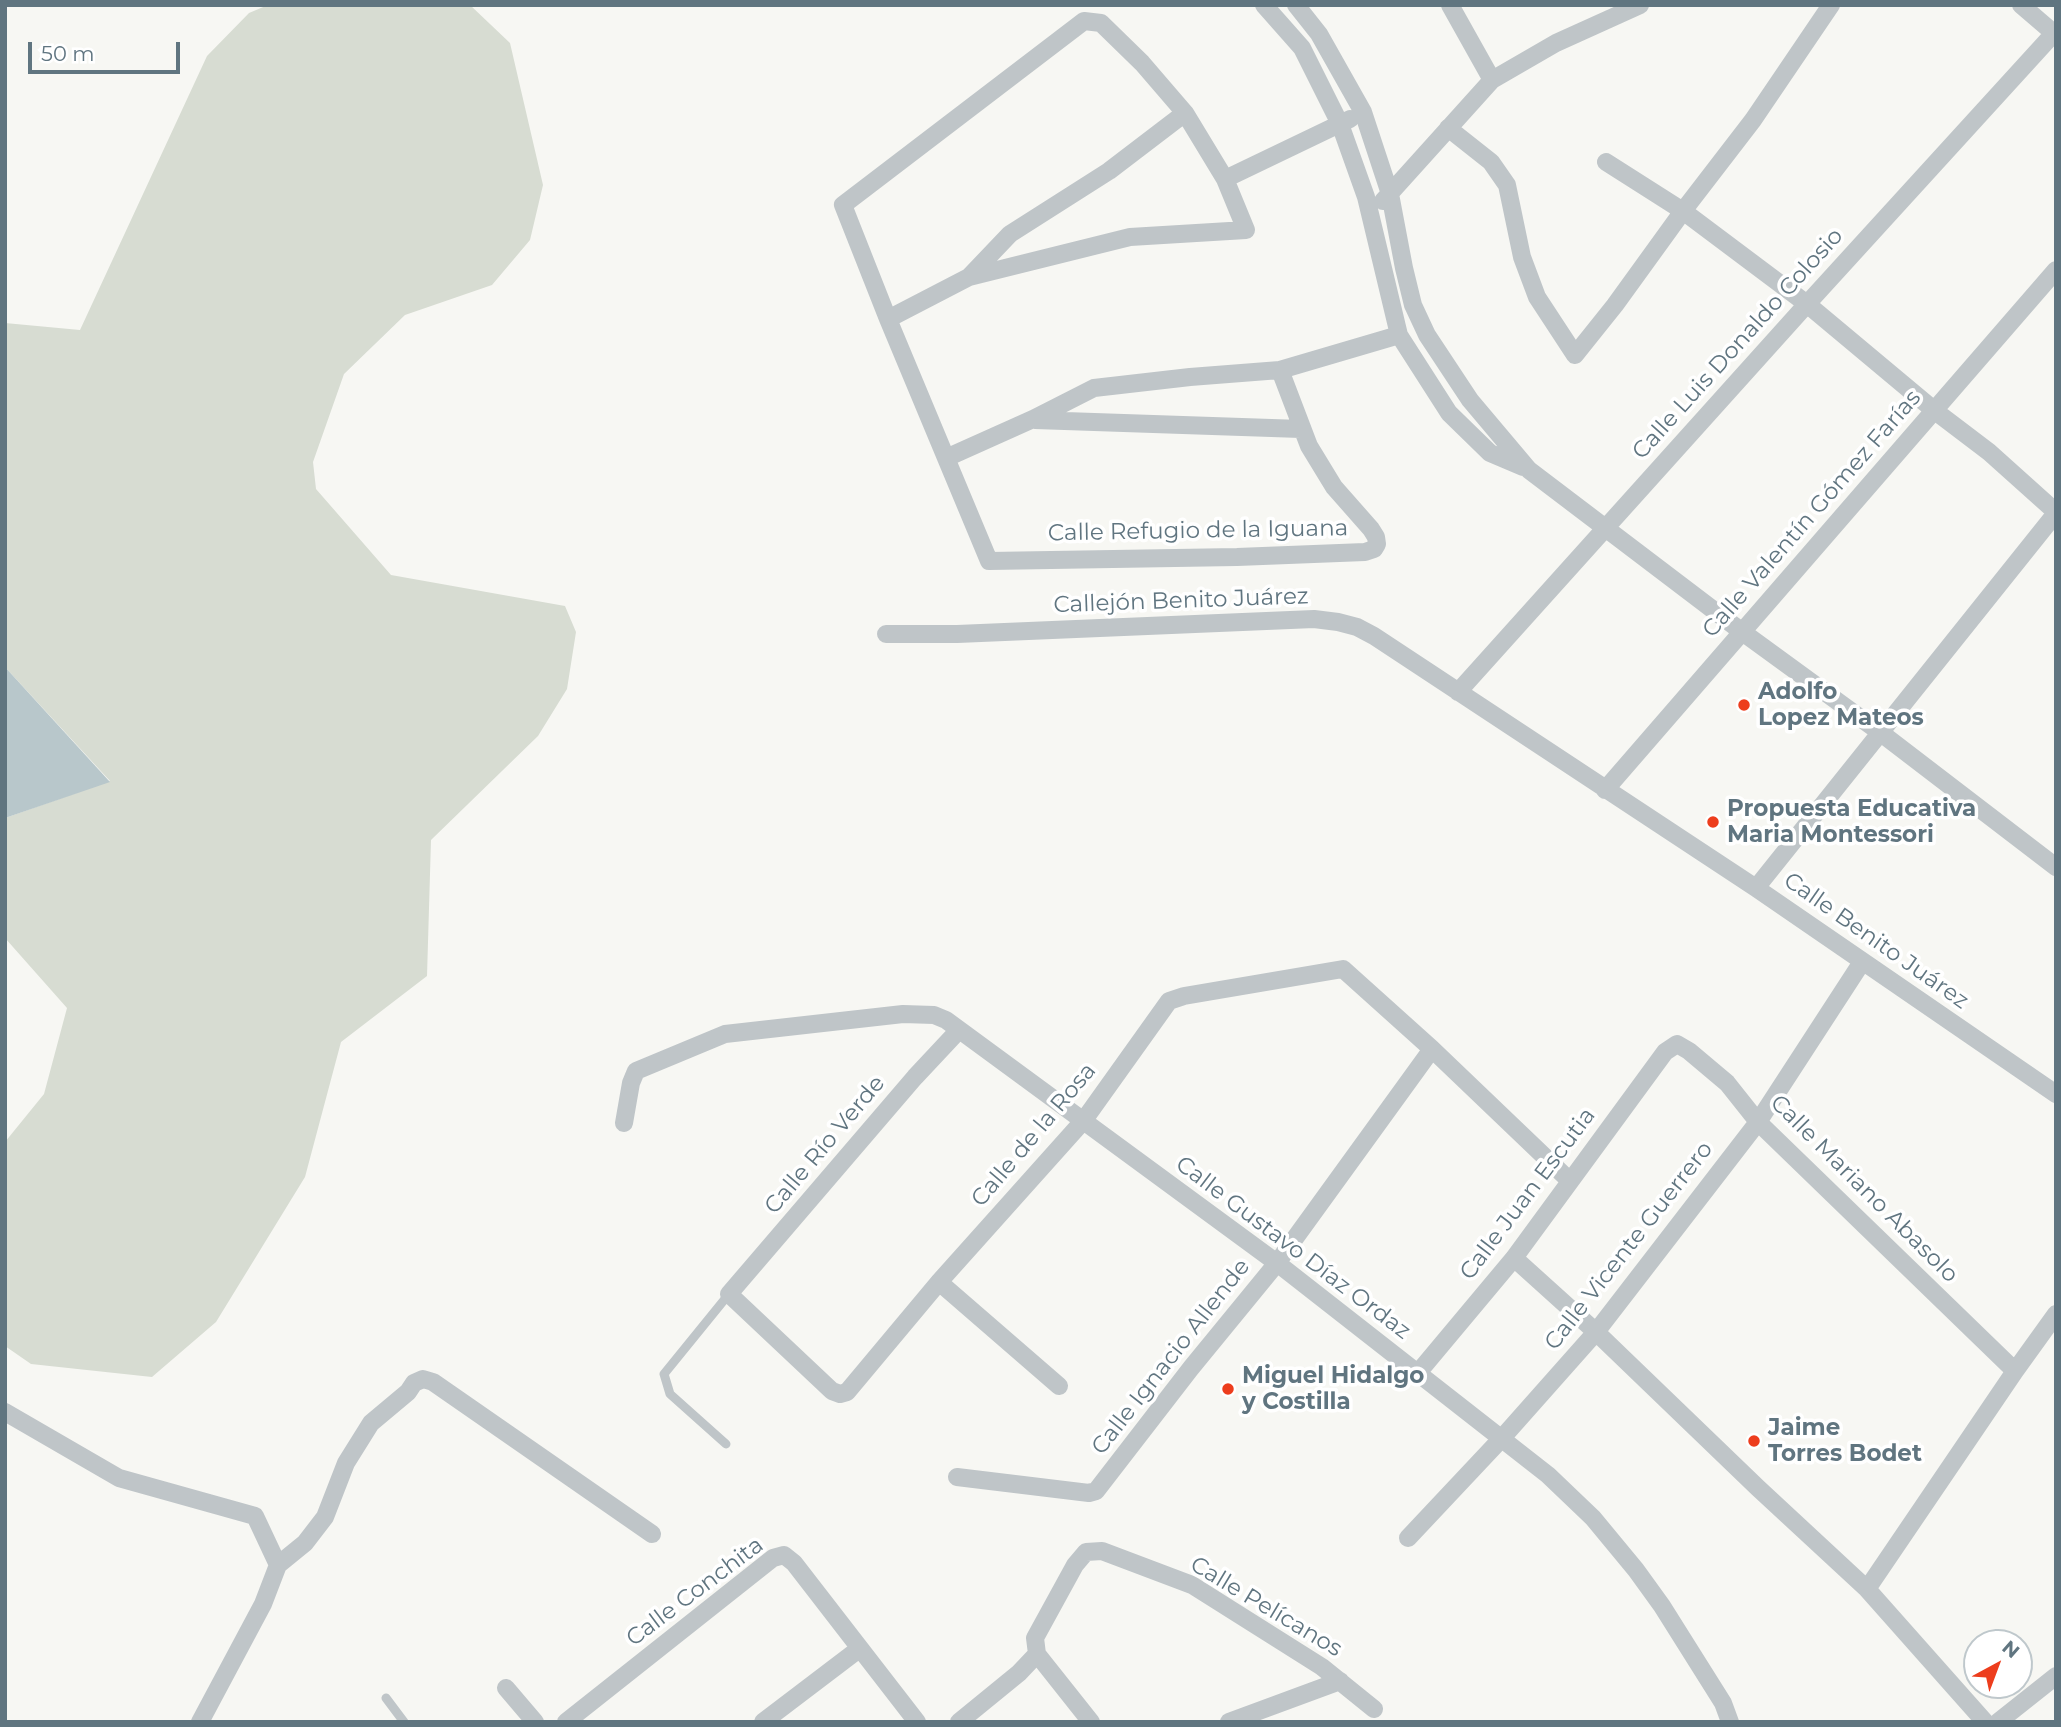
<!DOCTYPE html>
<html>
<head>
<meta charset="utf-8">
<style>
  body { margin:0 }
  #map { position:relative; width:2061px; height:1727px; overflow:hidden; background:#f7f7f3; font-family:Montserrat,sans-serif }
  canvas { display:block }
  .frame { position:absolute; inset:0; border:7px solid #607580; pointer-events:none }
  .north { position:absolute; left:1963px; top:1629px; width:70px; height:70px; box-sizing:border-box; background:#fff; border:2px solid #bfc8cc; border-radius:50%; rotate:41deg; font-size:19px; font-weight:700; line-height:28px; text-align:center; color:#607580 }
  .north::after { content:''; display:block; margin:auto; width:24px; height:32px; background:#ed3d1d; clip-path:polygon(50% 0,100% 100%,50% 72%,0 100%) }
  .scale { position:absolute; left:28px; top:42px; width:152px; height:32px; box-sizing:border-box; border:4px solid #607580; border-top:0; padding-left:9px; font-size:21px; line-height:24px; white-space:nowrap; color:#607580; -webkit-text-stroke:5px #fff; paint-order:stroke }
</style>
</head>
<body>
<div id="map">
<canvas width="2061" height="1727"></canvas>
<div class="frame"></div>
<div class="north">N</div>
<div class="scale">50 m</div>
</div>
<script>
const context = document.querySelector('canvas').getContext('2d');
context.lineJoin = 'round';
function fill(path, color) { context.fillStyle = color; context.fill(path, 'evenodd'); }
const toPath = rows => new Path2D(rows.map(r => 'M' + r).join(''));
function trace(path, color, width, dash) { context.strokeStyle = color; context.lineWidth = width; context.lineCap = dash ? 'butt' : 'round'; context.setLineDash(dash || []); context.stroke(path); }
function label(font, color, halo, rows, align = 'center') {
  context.font = font + ' Montserrat,sans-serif'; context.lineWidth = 7; context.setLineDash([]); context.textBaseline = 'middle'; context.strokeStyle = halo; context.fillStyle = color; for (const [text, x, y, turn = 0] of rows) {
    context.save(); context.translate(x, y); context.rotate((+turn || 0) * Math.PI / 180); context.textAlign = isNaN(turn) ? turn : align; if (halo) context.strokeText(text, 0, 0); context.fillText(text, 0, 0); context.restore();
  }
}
fill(toPath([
  [268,5,470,5,510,43,543,185,530,240,492,285,405,315,344,374,313,462,316,489,391,575,565,606,576,632,567,689,538,736,431,840,427,976,341,1042,305,1177,216,1322,152,1377,31,1364,5,1346,5,1142,44,1094,67,1008,5,938,5,818,110,781,5,667,5,323,80,330,207,56,249,13]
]), '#d7dcd2');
fill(toPath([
  [5,667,110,782,5,818]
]), '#b8c7cb');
trace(toPath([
  [726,1444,670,1394,664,1374,729,1294],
  [386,1698,404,1722]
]), '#bfc5c8', 9);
trace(toPath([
  [1264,5,1302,48,1340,124,1366,197,1399,335,1449,413,1490,453,1523,467],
  [1296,5,1319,34,1363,112,1390,194,1404,268,1413,305,1427,335,1470,400,1529,470,1741,631,1881,733,2056,867],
  [1450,5,1492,80],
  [2021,5,2056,35],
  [1448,128,1491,162,1507,185,1522,257,1537,297,1575,355,1615,305,1683,211,1753,120,1831,5],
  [1606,162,1683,211,1807,304,1935,411,1989,452,2056,512],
  [1225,179,1350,119],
  [1383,201,1492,80,1556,43,1640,5],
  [969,277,1010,234,1109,171,1185,113],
  [888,319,969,277,1130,237,1246,230,1225,179,1185,113,1142,63,1101,23,1084,21,843,205,888,319,989,561,1237,557,1365,552,1374,549,1377,544,1376,537,1371,529,1334,487,1309,446,1280,370],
  [1035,420,1301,429],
  [946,458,1033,419,1094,388,1190,377,1280,370,1399,335],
  [886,634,957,634,1314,619,1338,622,1357,627,1374,636,1756,888,2056,1094],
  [1458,692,1807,304,2056,31],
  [1605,790,2056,270],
  [1756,888,2056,513],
  [959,1030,915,1077,729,1294,832,1391,840,1394,847,1392,939,1282,1084,1120,1169,1001,1184,996,1343,969,1432,1049,1570,1181],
  [624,1123,631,1083,636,1071,725,1034,903,1014,934,1015,946,1020,1277,1263,1548,1475,1593,1518,1636,1570,1662,1606,1723,1703,1730,1722],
  [1514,1258,1596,1332,1758,1488,1867,1589,1985,1722],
  [939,1282,1059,1386],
  [1417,1374,1514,1258,1665,1052,1677,1044,1689,1051,1727,1083,1758,1122,2015,1371],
  [5,1412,119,1478,255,1516,278,1565],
  [957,1477,1089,1493,1096,1491,1191,1368,1277,1263,1432,1049],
  [1408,1538,1502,1438,1596,1332,1758,1122,1862,962],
  [1867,1589,2015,1371,2056,1314],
  [506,1688,535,1722],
  [200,1722,263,1604,278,1565,305,1543,325,1517,346,1463,371,1423,408,1392,414,1383,423,1379,433,1382,652,1534],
  [566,1722,773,1558,784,1555,794,1563,917,1722],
  [763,1722,859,1649],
  [959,1722,1019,1673,1037,1654],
  [1091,1722,1037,1654,1035,1638,1075,1565,1086,1552,1102,1551,1192,1585,1322,1667,1374,1709],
  [1229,1722,1340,1681],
  [1998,1722,2056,1676]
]), '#bfc5c8', 18);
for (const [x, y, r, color] of [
  [1744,705,7,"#ed3d1d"],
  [1713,822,7,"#ed3d1d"],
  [1228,1389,7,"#ed3d1d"],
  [1754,1441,7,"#ed3d1d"]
]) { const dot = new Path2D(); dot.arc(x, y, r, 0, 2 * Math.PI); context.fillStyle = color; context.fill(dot); trace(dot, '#fff', 2.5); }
label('23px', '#607580', '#fff', [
  ["Calle Luis Donaldo Colosio",1738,344,-48],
  ["Calle Valentín Gómez Farías",1812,514,-49],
  ["Calle Refugio de la Iguana",1198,531,-1],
  ["Callejón Benito Juárez",1181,601,-2],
  ["Calle Benito Juárez",1876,941,35],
  ["Calle de la Rosa",1034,1135,-50],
  ["Calle Río Verde",825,1145,-50],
  ["Calle Mariano Abasolo",1864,1189,45],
  ["Calle Juan Escutia",1528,1194,-53],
  ["Calle Vicente Guerrero",1629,1246,-52],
  ["Calle Gustavo Díaz Ordaz",1293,1248,37],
  ["Calle Ignacio Allende",1171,1357,-52],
  ["Calle Conchita",695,1592,-37],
  ["Calle Pelícanos",1266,1607,31]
]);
label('bold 23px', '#607580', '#fff', [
  ["Adolfo",1758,692],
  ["Lopez Mateos",1758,718],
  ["Propuesta Educativa",1727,809],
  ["Maria Montessori",1727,835],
  ["Miguel Hidalgo",1242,1376],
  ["y Costilla",1242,1402],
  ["Jaime",1768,1428],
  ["Torres Bodet",1768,1454]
], 'left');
</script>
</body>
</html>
